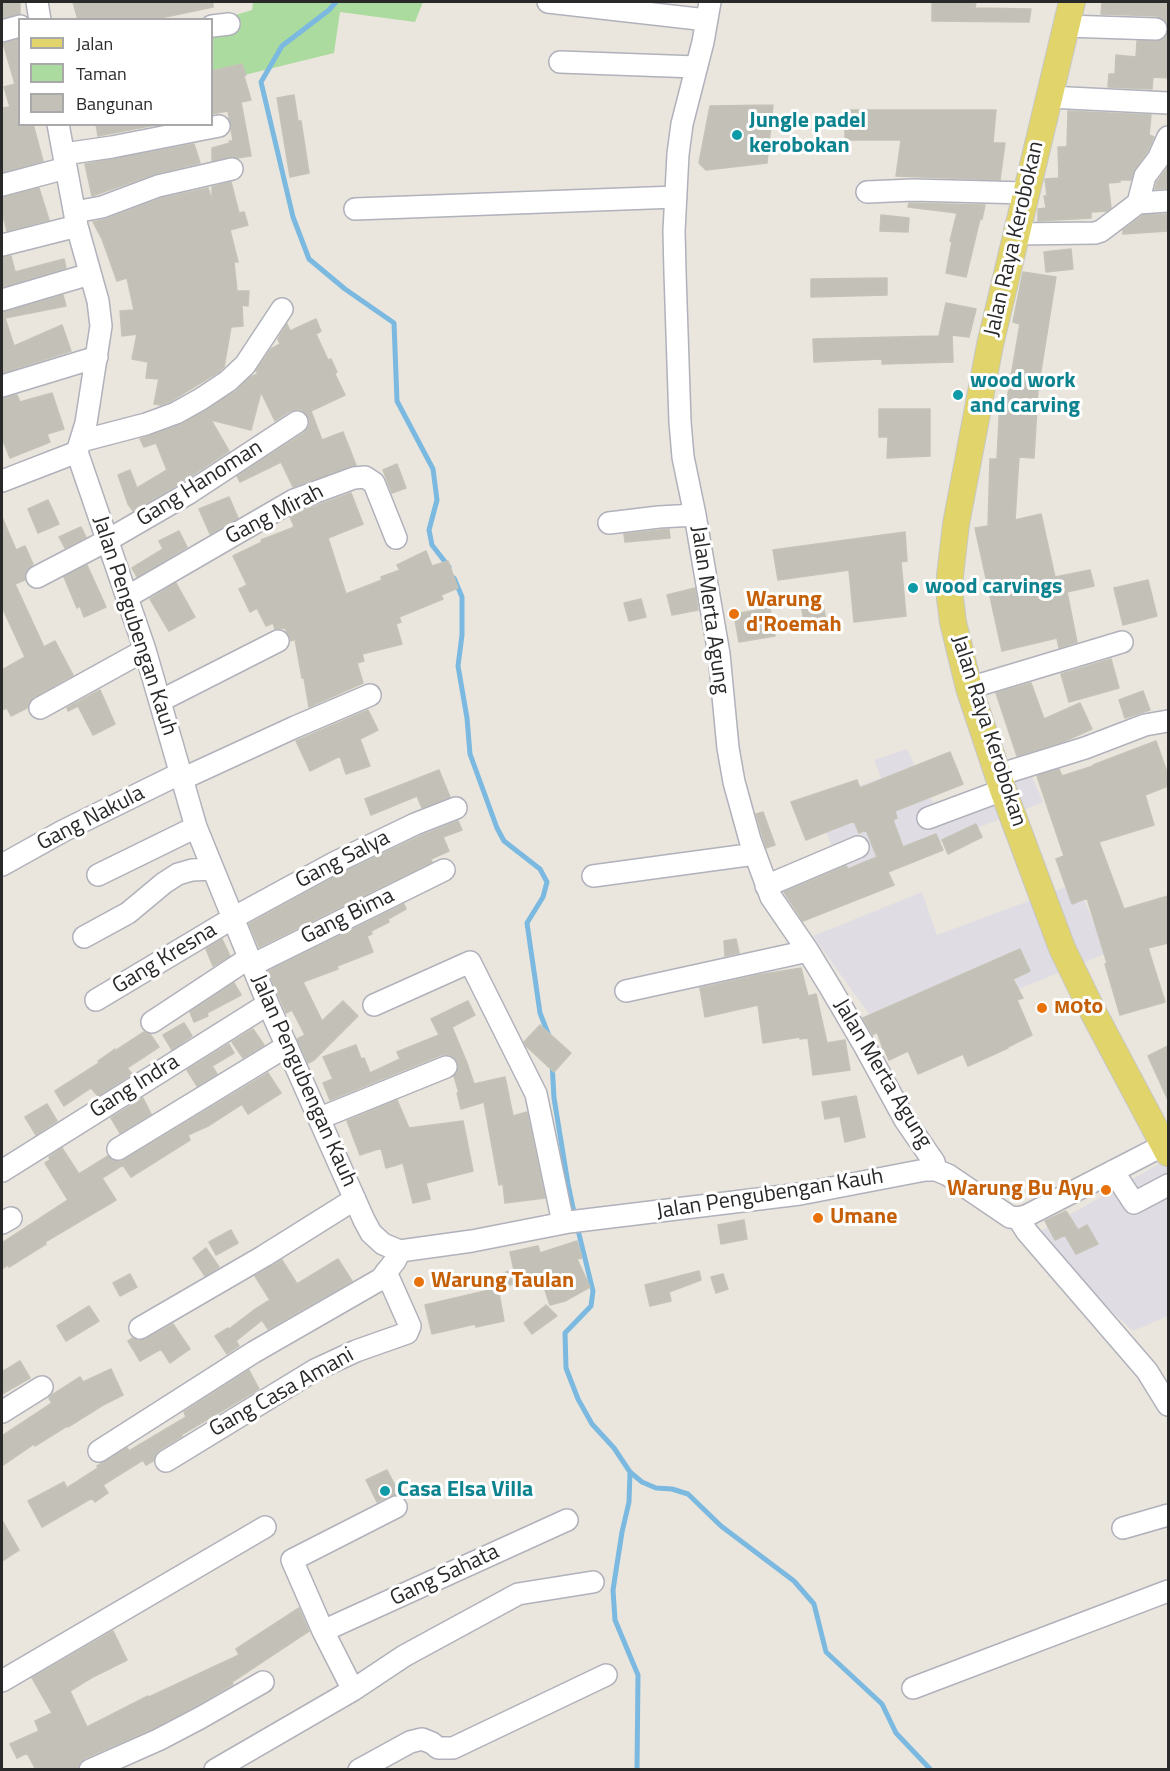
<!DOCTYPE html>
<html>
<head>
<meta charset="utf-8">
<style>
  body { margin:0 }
  #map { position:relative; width:1170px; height:1771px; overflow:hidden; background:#eae6dd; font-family:"Titillium Web",sans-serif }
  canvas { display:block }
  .frame { position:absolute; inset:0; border:3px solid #292929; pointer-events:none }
  .legend { position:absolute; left:18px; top:18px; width:195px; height:108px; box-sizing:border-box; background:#fff; border:2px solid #a9a9a9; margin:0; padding:8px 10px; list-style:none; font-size:18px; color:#292929 }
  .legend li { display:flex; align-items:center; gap:12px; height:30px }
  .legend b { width:30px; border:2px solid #a9a9a9 }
</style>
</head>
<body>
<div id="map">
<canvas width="1170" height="1771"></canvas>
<div class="frame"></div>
<ul class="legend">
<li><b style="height:8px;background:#e0d46b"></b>Jalan</li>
<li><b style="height:16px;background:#acdb9f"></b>Taman</li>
<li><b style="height:16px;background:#c3c0b8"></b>Bangunan</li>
</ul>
</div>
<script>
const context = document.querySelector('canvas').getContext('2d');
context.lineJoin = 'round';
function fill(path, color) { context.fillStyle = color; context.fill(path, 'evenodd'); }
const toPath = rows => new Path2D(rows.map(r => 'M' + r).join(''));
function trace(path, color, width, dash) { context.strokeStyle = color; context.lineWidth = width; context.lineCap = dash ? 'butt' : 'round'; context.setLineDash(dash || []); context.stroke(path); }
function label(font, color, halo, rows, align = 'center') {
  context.font = font + ' "Titillium Web",sans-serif'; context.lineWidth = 6; context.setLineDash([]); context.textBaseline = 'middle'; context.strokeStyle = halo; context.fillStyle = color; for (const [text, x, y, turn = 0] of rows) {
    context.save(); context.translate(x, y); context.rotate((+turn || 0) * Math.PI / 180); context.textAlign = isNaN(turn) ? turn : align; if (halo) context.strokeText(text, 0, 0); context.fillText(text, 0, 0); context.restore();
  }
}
fill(toPath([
  [907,749,935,807,1030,772,1043,802,788,903,772,871,832,847,815,802,881,778,874,760],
  [1077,883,1107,953,889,1042,813,936,922,892,937,935],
  [1168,1159,1168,1316,1133,1331,1030,1237]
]), '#dfdde3');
fill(toPath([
  [253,2,423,2,415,22,340,12,334,53,212,83,212,22,252,10]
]), '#acdb9f');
trace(toPath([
  [336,2,329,10,282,46,261,82,293,217,309,259,345,289,394,323,397,401,433,469,437,500,429,530,432,545,449,567],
  [454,578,462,597,462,635,458,666,467,718,470,754,497,828,504,841,540,869,547,882,543,897,527,923,540,1013,549,1036],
  [552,1063,554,1098,568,1184,575,1217],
  [577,1226,593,1291,591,1306,565,1333,566,1368,578,1399,592,1424,614,1448,630,1472,629,1502,622,1532,613,1590,615,1620,638,1675,637,1770],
  [630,1472,642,1482,656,1488,672,1489,688,1494,721,1526,794,1581,814,1604,826,1652,882,1704,896,1733,931,1770]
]), '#7bb9e1', 5);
const building = toPath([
  [2,2,20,2,20,14,2,18,2,2],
  [73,2,213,2,213,7,151,20,78,20,73,2],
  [932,2,976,2,975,8,1031,9,1029,22,932,21,932,2],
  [1102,2,1168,2,1168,28,1167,23,1163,19,1157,16,1101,14,1102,2],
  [1168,30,1168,78,1153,77,1152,89,1108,87,1109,74,1115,74,1116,55,1136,57,1137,41,1161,40,1166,36,1168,30],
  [20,39,20,124,33,124,43,161,2,172,2,108,10,107,4,87,15,84,3,43,20,39],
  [242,64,246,75,244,76,251,100,241,102,251,156,237,158,229,157,212,161,212,148,230,143,229,141,233,141,228,111,212,114,212,71,242,64],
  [294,95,298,121,301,121,309,173,290,177,277,98,294,95],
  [773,105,767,163,706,170,699,163,710,106,773,105],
  [845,110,996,110,993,143,1005,143,1000,180,896,176,901,140,845,140,845,110],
  [1068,111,1151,115,1149,135,1154,137,1147,152,1135,169,1131,180,1120,180,1120,182,1108,183,1111,208,1107,211,1091,212,1091,218,1038,221,1038,209,1046,208,1044,196,1047,196,1045,179,1059,178,1058,147,1067,147,1068,111],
  [96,124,160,124,98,136,96,124],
  [194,144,200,163,155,174,92,196,85,164,194,144],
  [1168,167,1168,188,1155,189,1157,182,1168,167],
  [231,182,239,213,244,212,248,225,230,230,238,262,234,262,237,291,249,291,248,306,242,305,243,326,231,327,224,367,220,371,171,401,161,405,154,404,159,379,146,378,148,362,132,359,137,334,122,336,120,311,134,310,127,278,117,281,102,239,93,222,106,219,162,198,208,188,212,201,212,187,231,182],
  [39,188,49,220,7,231,2,212,2,197,39,188],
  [909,203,985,205,982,219,980,219,966,277,946,273,952,242,950,241,957,213,908,207,909,203],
  [1168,214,1168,231,1123,234,1123,230,1143,215,1168,214],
  [881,215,909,218,908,232,880,231,881,215],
  [1071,249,1073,269,1046,272,1044,252,1071,249],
  [11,256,15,272,64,259,66,268,2,287,2,257,11,256],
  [1023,272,1056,277,1038,390,1034,458,1019,457,1015,520,1041,514,1055,577,1090,570,1094,586,1067,592,1077,642,1059,648,1057,638,1002,651,975,528,988,526,990,459,997,459,1000,400,1007,400,1020,324,1013,322,1023,272],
  [887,278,887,295,811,297,811,279,887,278],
  [63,295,66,306,5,318,14,346,62,325,71,351,2,373,2,312,63,295],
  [946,303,976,309,969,337,952,335,953,362,882,364,882,359,814,362,813,339,939,336,946,303],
  [316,319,321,331,316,334,328,360,331,359,337,372,335,374,345,395,311,411,322,440,343,432,356,465,293,487,281,462,240,482,237,476,304,433,309,427,310,421,307,415,302,410,297,409,290,411,275,421,261,392,251,430,211,420,229,451,182,482,133,511,128,504,118,475,130,470,137,488,167,470,156,443,144,447,140,439,182,424,235,392,250,377,258,374,256,371,271,349,280,344,278,339,287,324,290,331,316,319],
  [52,393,64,429,47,434,50,442,10,458,2,438,2,398,17,395,20,402,52,393],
  [879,409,930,409,930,456,887,458,888,437,879,437,879,409],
  [397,464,406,488,392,493,383,470,397,464],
  [351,493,363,524,328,538,346,594,382,580,381,577,400,570,397,565,426,551,432,566,448,561,458,588,441,595,443,599,399,617,401,622,396,624,402,644,362,654,364,661,357,663,363,683,309,707,304,678,302,678,295,639,291,641,285,628,275,629,273,623,266,626,257,608,250,612,239,589,247,585,233,556,262,542,261,540,292,528,294,526,290,517,299,512,351,493],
  [229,497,238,518,210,534,199,509,229,497],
  [48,500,59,524,38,533,28,509,48,500],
  [2,517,16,550,25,546,33,564,26,571,25,580,15,584,44,647,55,641,73,675,34,697,29,702,27,708,11,716,7,708,2,710,2,670,25,657,2,607,2,517],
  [81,527,86,537,65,548,59,537,81,527],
  [669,529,670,538,625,542,624,534,669,529],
  [179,531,187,547,137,577,132,568,163,549,159,541,179,531],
  [905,532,907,561,901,562,906,616,854,622,849,570,778,580,773,550,905,532],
  [87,565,106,607,84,617,80,606,77,608,64,577,87,565],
  [1148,580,1157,616,1123,625,1114,588,1148,580],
  [176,583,195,617,169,631,150,599,176,583],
  [695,588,698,610,672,615,667,595,695,588],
  [641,599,646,617,629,621,624,603,641,599],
  [822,600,827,626,806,631,801,605,822,600],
  [770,608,775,636,739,642,734,614,770,608],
  [1111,659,1119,688,1069,702,1061,674,1111,659],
  [1031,683,1044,719,1080,703,1092,729,1065,741,1017,756,996,693,1031,683],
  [100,690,115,724,93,735,78,706,68,711,67,708,100,690],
  [1143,691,1150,710,1125,718,1119,700,1143,691],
  [368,710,378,730,360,739,370,766,346,774,340,756,310,771,296,741,368,710],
  [1156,741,1168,775,1168,786,1145,795,1154,825,1099,842,1124,909,1168,896,1168,943,1148,948,1165,1002,1120,1015,1105,964,1107,963,1087,898,1072,904,1056,859,1064,856,1037,776,1059,769,1062,776,1093,766,1093,765,1156,741],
  [950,752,963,784,895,811,897,818,893,820,903,847,936,834,943,850,888,872,894,885,803,921,784,892,846,866,848,869,877,857,866,830,859,833,854,821,806,840,791,802,857,780,860,788,950,752],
  [439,770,450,797,422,808,417,796,371,815,365,799,439,770],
  [763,812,775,845,766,848,756,814,763,812],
  [458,821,462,830,443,837,449,851,431,859,432,862,259,947,249,924,340,874,420,836,458,821],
  [976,824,982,837,948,854,942,840,976,824],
  [404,904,406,909,388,919,389,922,371,931,372,934,367,936,373,952,337,966,338,969,303,982,322,1021,343,1001,358,1016,314,1060,308,1063,297,1039,305,1035,292,1010,286,1013,268,971,404,904],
  [222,939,230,956,213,966,206,949,222,939],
  [736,939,739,953,725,956,724,941,736,939],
  [1020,949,1030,971,1013,979,1023,998,1017,1000,1032,1035,1008,1047,1008,1048,968,1066,963,1054,918,1074,908,1051,889,1060,884,1049,883,1049,877,1032,873,1035,863,1018,1020,949],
  [801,968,808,996,816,994,827,1043,845,1040,850,1070,813,1075,808,1038,800,1039,800,1037,763,1043,758,1005,705,1017,700,988,758,975,801,968],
  [234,983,241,995,207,1013,208,1016,194,1022,190,1012,234,983],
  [468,1001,475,1015,452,1027,467,1063,474,1084,505,1077,513,1116,527,1112,545,1198,505,1203,503,1184,499,1185,484,1102,461,1109,457,1093,459,1093,454,1076,458,1069,458,1063,453,1057,447,1054,441,1055,330,1100,323,1083,333,1079,323,1057,356,1045,361,1059,364,1058,370,1073,400,1059,397,1052,439,1035,431,1019,468,1001],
  [184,1023,192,1036,172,1050,163,1035,184,1023],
  [540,1025,571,1053,554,1072,526,1046,524,1042,540,1025],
  [253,1029,264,1045,243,1058,232,1042,253,1029],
  [144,1032,150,1034,159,1047,127,1068,132,1074,98,1096,91,1088,64,1106,55,1091,99,1063,98,1061,115,1049,115,1051,144,1032],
  [229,1044,234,1053,212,1066,217,1074,197,1086,187,1070,229,1044],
  [1168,1046,1168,1100,1148,1056,1168,1046],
  [268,1073,281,1093,248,1114,242,1104,208,1126,188,1135,190,1140,131,1177,123,1165,102,1178,116,1200,45,1242,46,1244,9,1267,8,1265,2,1269,2,1243,68,1200,45,1163,50,1160,49,1157,62,1148,79,1174,108,1156,112,1160,118,1162,124,1160,268,1073],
  [856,1096,865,1137,845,1142,840,1116,825,1119,822,1102,856,1096],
  [143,1098,151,1114,120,1133,111,1118,143,1098],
  [397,1100,409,1128,463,1121,473,1171,426,1183,430,1199,413,1203,403,1163,386,1168,381,1148,360,1155,347,1121,397,1100],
  [47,1104,57,1121,36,1135,25,1117,47,1104],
  [1066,1211,1078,1230,1087,1225,1098,1244,1076,1254,1065,1235,1055,1240,1045,1221,1066,1211],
  [744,1220,747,1239,721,1244,718,1225,744,1220],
  [231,1230,238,1243,216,1255,209,1242,231,1230],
  [577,1241,582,1258,577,1259,590,1287,565,1301,550,1305,544,1287,529,1287,529,1280,509,1285,506,1272,514,1270,510,1252,538,1246,540,1253,577,1241],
  [206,1248,219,1267,205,1276,193,1258,206,1248],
  [338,1259,352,1281,268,1329,262,1320,236,1341,239,1346,227,1354,215,1336,228,1328,229,1329,254,1310,270,1300,255,1276,282,1260,297,1284,338,1259],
  [699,1271,701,1280,669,1292,671,1301,650,1306,645,1285,699,1271],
  [130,1274,137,1287,120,1296,113,1283,130,1274],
  [723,1274,728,1289,716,1293,711,1277,723,1274],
  [498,1288,504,1321,476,1327,475,1324,432,1334,425,1305,498,1288],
  [546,1305,557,1316,532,1334,524,1323,546,1305],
  [89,1306,99,1321,66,1341,57,1326,89,1306],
  [173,1324,190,1349,170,1363,161,1349,140,1361,128,1341,133,1338,139,1341,146,1339,173,1324],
  [20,1361,30,1378,2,1394,2,1372,20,1361],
  [111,1369,123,1395,103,1405,68,1427,67,1426,35,1446,34,1444,2,1466,2,1436,52,1403,49,1398,52,1395,80,1377,83,1382,111,1369],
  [249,1370,259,1389,181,1435,182,1436,159,1450,155,1455,153,1461,146,1465,143,1460,103,1485,108,1493,95,1502,92,1498,42,1527,28,1501,64,1482,67,1488,98,1468,97,1466,127,1448,129,1451,186,1417,184,1412,249,1370],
  [387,1470,400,1495,391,1495,377,1502,366,1480,387,1470],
  [2,1520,19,1550,2,1561,2,1520],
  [299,1608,309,1631,232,1682,233,1684,194,1707,152,1729,85,1758,80,1762,78,1767,73,1770,36,1770,27,1753,17,1758,10,1744,39,1731,35,1721,52,1713,32,1678,113,1631,127,1660,91,1678,70,1691,87,1727,148,1696,149,1697,239,1655,236,1649,299,1608]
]);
fill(building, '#c3c0b8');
trace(building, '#c5c2b7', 1.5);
const minor = toPath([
  [37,2,40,20],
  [548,2,707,20],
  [710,2,703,42,682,124,678,154,674,231,675,273,680,422,683,457,695,515,719,654,728,748,734,782,750,840,771,897,808,951,830,987,864,1045,905,1120,934,1162,936,1170],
  [212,26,229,24],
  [1066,26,1156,29],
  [2,31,20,26],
  [560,62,696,67],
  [1049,97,1168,103],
  [58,124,77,226,98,301,101,326,86,423,77,452,145,650,196,827,268,1004,364,1220,371,1233,383,1244,400,1251,472,1241,569,1222,800,1194,925,1170,936,1170,948,1175,1010,1217,1018,1218,1026,1216,1164,1145],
  [64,154,112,147,219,126],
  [2,185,66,168],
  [867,192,913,190,1026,193],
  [1138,203,1145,176,1158,159,1168,137],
  [355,209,676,197],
  [75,212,102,207,158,186,232,169],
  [1015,234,1095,233,1101,231,1138,203,1168,201],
  [2,245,77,226],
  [2,300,90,274],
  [2,386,97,357],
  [81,441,146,424,176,413,201,399,228,381,245,365,282,309],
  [2,481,77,452],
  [609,523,659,517,695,515],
  [37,577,108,540,189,493,297,422],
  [127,597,294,500,354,478,365,477,374,483,396,538],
  [969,688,1122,642],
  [160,701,278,641],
  [40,708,145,650],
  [998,775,1085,748,1145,725,1168,721],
  [182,779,295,727,370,695],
  [928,818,1003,790],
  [2,865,63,831,181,773],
  [98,875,196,827],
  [593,876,755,854],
  [766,886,858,847],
  [84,937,128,913,164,883,178,874,192,870,213,869],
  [252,965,444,870],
  [626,991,808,951],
  [96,1000,233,918,334,863,415,824,456,808],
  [374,1005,470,962,536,1094,563,1223],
  [152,1022,249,958],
  [320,1118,446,1067],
  [118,1149,287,1046],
  [2,1171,268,1004],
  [1113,1171,1134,1203,1168,1185],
  [1018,1218,1027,1232,1147,1371,1168,1405],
  [2,1223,11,1218],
  [140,1328,264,1256,355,1199],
  [2,1412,42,1387],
  [99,1451,254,1352,381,1279,395,1261,400,1251],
  [166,1461,315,1370,356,1351,407,1333,410,1326,386,1272],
  [1123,1528,1168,1515],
  [323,1631,567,1520],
  [2,1681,265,1527],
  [913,1688,1168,1591],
  [353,1690,323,1631,292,1560,396,1507],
  [90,1770,158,1740,200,1718,263,1682],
  [215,1770,353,1690,404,1656,518,1594,593,1582],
  [359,1770,410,1742,422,1739,432,1743,438,1748,453,1748,606,1675]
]);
const major = toPath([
  [1072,2,990,345,956,524,950,576,950,598,953,622,969,688,1003,790,1062,948,1091,1008,1168,1153]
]);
trace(minor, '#b0b1bb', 24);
trace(major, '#c7c7c7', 28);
trace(minor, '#fff', 21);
trace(major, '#e0d46b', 26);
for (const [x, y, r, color] of [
  [737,135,6,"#0f9aa8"],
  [958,395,6,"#0f9aa8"],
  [913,588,6,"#0f9aa8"],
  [734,614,6,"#e8710a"],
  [1042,1008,6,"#e8710a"],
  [1106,1190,6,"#e8710a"],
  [818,1218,6,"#e8710a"],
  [419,1282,6,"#e8710a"],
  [385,1491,6,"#0f9aa8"]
]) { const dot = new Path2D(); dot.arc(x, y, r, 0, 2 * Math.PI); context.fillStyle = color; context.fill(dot); trace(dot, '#fff', 2); }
label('bold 22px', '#0d838f', '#fff', [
  ["Jungle padel",749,122],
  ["kerobokan",749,147],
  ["wood work",970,382],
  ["and carving",970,407],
  ["wood carvings",925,588],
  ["Casa Elsa Villa",397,1491]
], 'left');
label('22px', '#292929', '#fff', [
  ["Jalan Raya Kerobokan",1015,239,-77],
  ["Gang Hanoman",200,484,-32],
  ["Gang Mirah",275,515,-27],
  ["Jalan Merta Agung",709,610,82],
  ["Jalan Pengubengan Kauh",134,626,72],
  ["Jalan Raya Kerobokan",988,731,72],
  ["Gang Nakula",91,819,-27],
  ["Gang Salya",343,860,-27],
  ["Gang Bima",348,917,-26],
  ["Gang Kresna",165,959,-31],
  ["Jalan Merta Agung",882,1074,59],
  ["Jalan Pengubengan Kauh",303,1081,66],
  ["Gang Indra",135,1087,-32],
  ["Jalan Pengubengan Kauh",770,1195,-9],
  ["Gang Casa Amani",282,1393,-29],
  ["Gang Sahata",445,1576,-25]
]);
label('bold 22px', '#c56008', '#fff', [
  ["Warung",746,601],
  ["d'Roemah",746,626],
  ["моto",1054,1008],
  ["Warung Bu Ayu",1094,1190,"right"],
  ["Umane",830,1218],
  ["Warung Taulan",431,1282]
], 'left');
</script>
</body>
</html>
